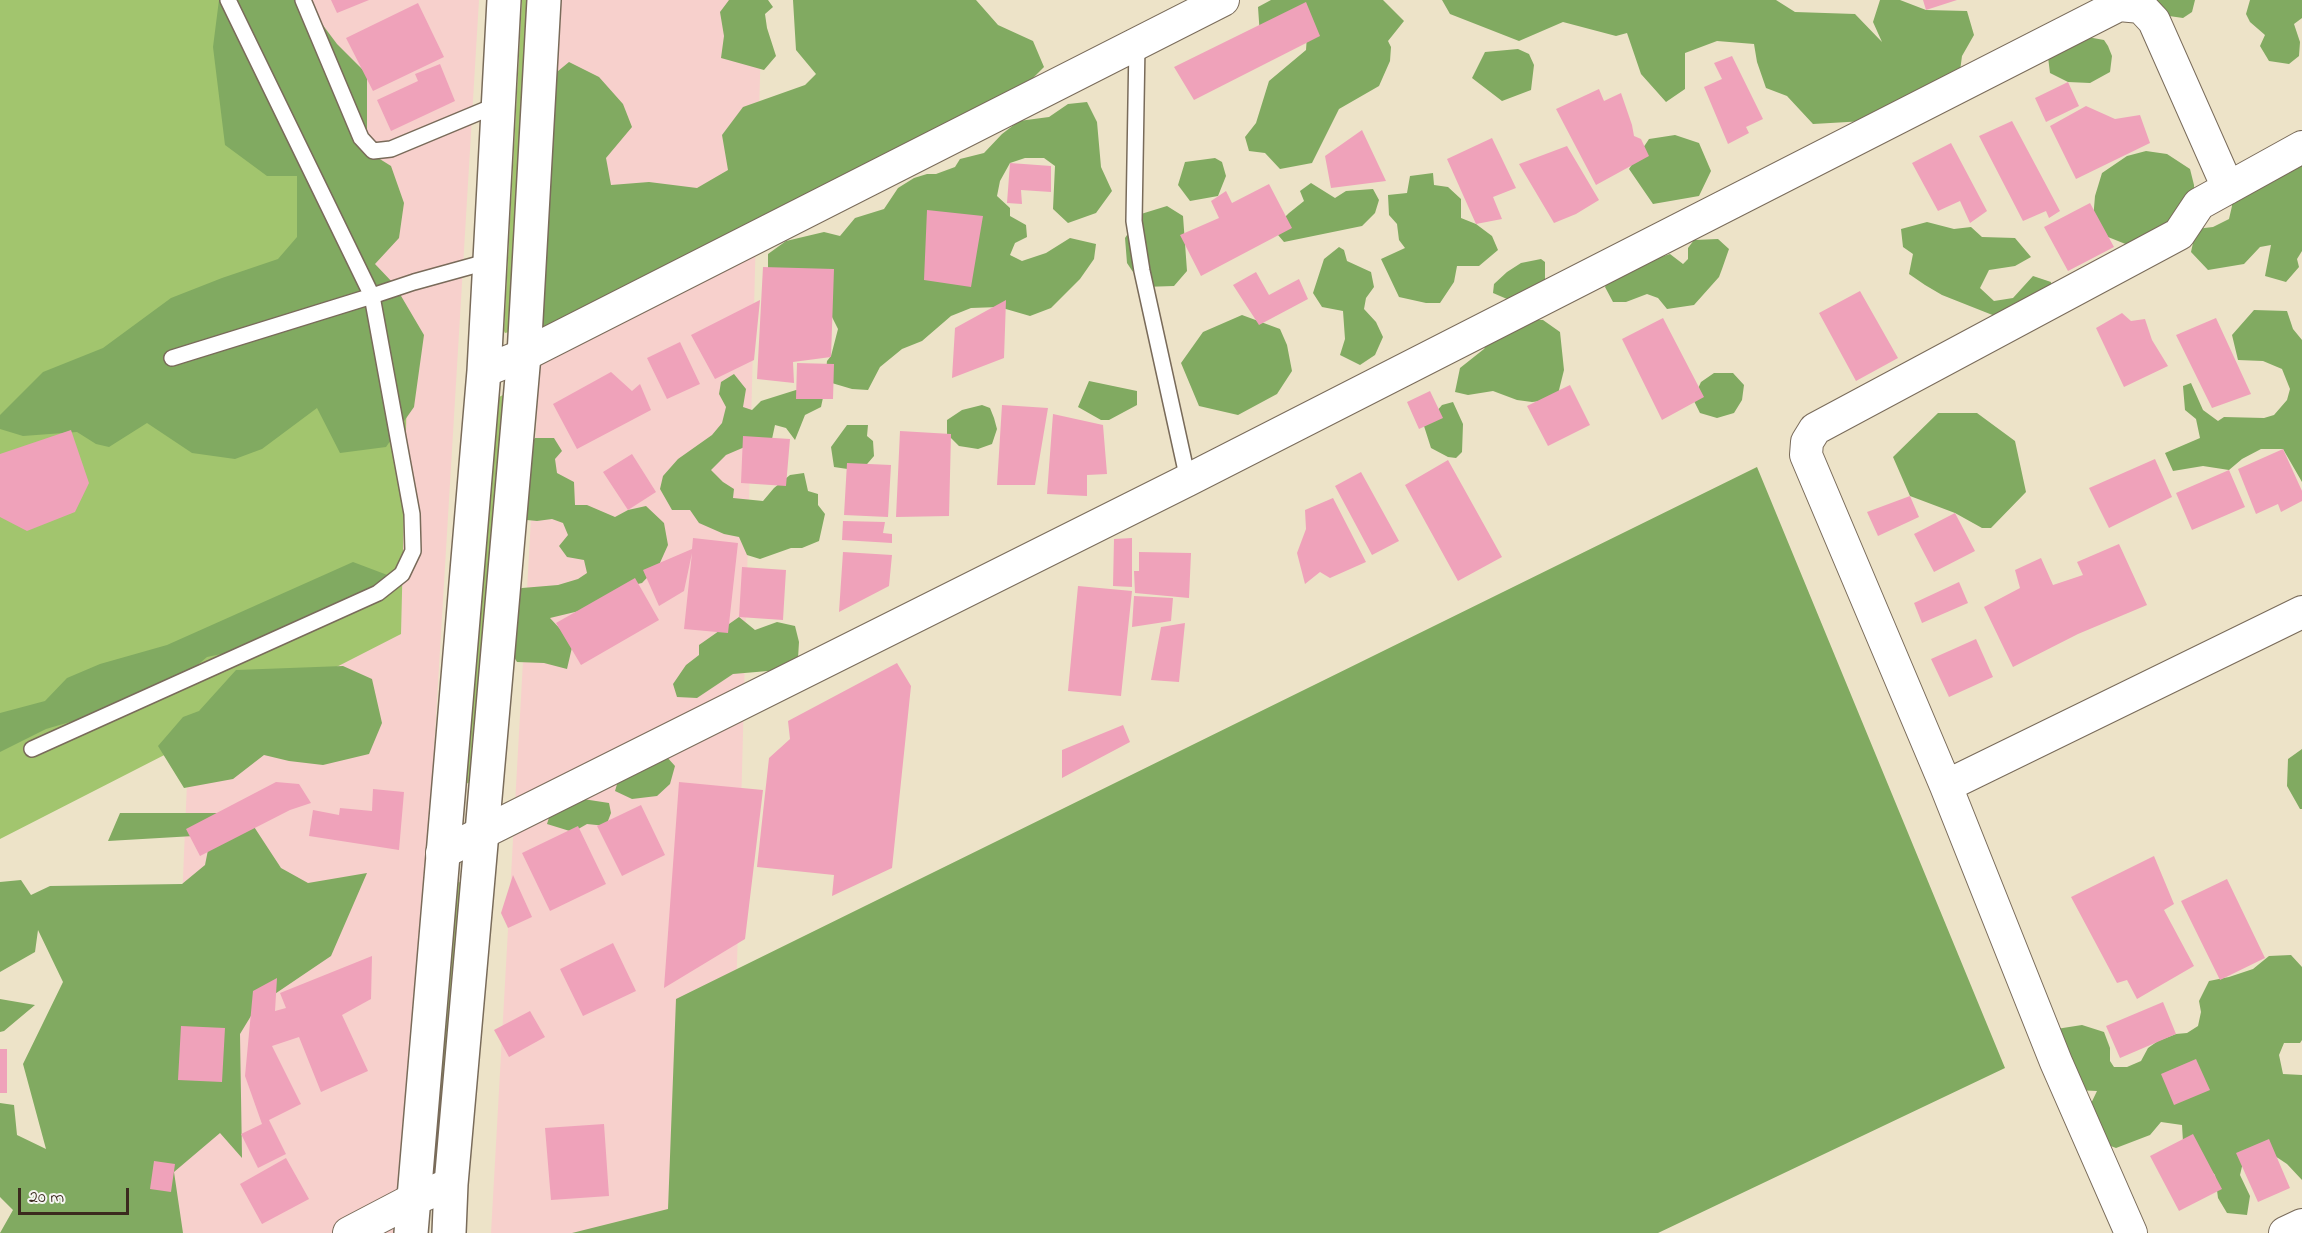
<!DOCTYPE html>
<html>
<head>
<meta charset="utf-8">
<style>
  body { margin:0 }
  #map { position:relative; width:2302px; height:1233px; overflow:hidden; background:#ede3c8; font-family:"Indie Flower",sans-serif }
  canvas { display:block }
  .scale { position:absolute; left:18px; top:1188px; width:111px; height:27px; box-sizing:border-box; border:3px solid #3b2a1e; border-top:0; padding-left:8px; font-size:18px; line-height:21px; white-space:nowrap; color:#3b2a1e; -webkit-text-stroke:4px #f6f6f2; paint-order:stroke }
</style>
</head>
<body>
<div id="map">
<canvas width="2302" height="1233"></canvas>
<div class="scale">20 m</div>
</div>
<script>
const context = document.querySelector('canvas').getContext('2d');
context.lineJoin = 'round';
function fill(path, color) { context.fillStyle = color; context.fill(path, 'evenodd'); }
const toPath = rows => new Path2D(rows.map(r => 'M' + r).join(''));
function trace(path, color, width, dash) { context.strokeStyle = color; context.lineWidth = width; context.lineCap = dash ? 'butt' : 'round'; context.setLineDash(dash || []); context.stroke(path); }
fill(toPath([
  [220,0,479,0,405,1233,168,1233],
  [560,0,762,0,730,1233,491,1233]
]), '#f7d0cc');
fill(toPath([
  [0,0,244,0,408,347,401,634,0,839],
  [522,0,528,0,509,332,505,333,504,331],
  [503,395,504,397,471,782,465,784,464,781,499,397],
  [456,881,461,883,437,1155,432,1158]
]), '#a2c56e');
fill(toPath([
  [219,0,310,0,319,20,337,44,367,74,367,151,391,166,404,203,399,238,375,264,394,284,424,335,414,407,386,447,340,453,317,408,262,449,235,459,192,453,147,423,109,447,96,444,77,432,23,436,0,429,0,415,43,372,103,348,171,298,222,278,278,259,297,237,297,176,267,176,225,145,213,47],
  [729,0,768,0,773,7,765,14,767,28,776,56,764,70,721,58,724,36,720,12],
  [793,0,976,0,998,25,1033,41,1044,67,1019,92,549,339,527,309,546,81,569,62,599,77,623,104,632,127,606,158,611,185,649,182,697,188,728,170,722,135,743,107,805,85,816,74,796,50],
  [1271,0,1383,0,1404,21,1388,41,1391,47,1390,61,1379,86,1339,109,1312,163,1280,169,1265,153,1249,151,1245,137,1256,123,1269,81,1306,50,1307,36,1260,36,1258,7],
  [1442,0,1776,0,1795,12,1855,14,1882,42,1873,22,1880,0,1900,0,1926,10,1967,11,1974,35,1962,56,1960,71,1900,119,1813,124,1787,96,1766,88,1757,62,1754,44,1717,41,1685,53,1685,89,1666,102,1641,74,1627,33,1616,36,1563,22,1519,41,1450,14],
  [2153,0,2195,0,2192,12,2183,18,2162,15],
  [2250,0,2302,0,2302,18,2294,24,2300,42,2299,56,2289,64,2269,61,2260,46,2265,35,2250,22,2246,14],
  [2082,36,2104,40,2108,46,2112,56,2110,72,2090,83,2068,82,2050,73,2048,57],
  [1518,49,1529,54,1534,65,1531,90,1502,101,1472,78,1485,52],
  [1087,102,1097,122,1101,167,1112,191,1096,213,1068,223,1053,209,1055,166,1044,158,1025,158,1010,163,1000,181,997,196,1010,208,1010,216,1026,225,1027,237,1015,243,1010,255,1022,261,1046,253,1070,238,1096,244,1094,259,1080,279,1051,308,1030,316,999,307,971,308,951,316,922,341,902,349,880,367,868,390,852,389,825,381,827,361,831,356,838,329,829,311,768,275,768,254,786,241,824,232,840,236,855,218,884,209,898,188,914,178,927,174,936,174,955,167,960,159,984,153,1002,134,1019,121,1049,117,1068,104],
  [1675,135,1699,143,1711,171,1699,196,1653,204,1629,169,1649,139],
  [2146,151,2167,154,2190,169,2194,185,2194,206,2185,225,2128,245,2108,237,2093,220,2095,196,2102,173,2127,156],
  [2302,157,2302,251,2297,259,2299,267,2286,282,2265,276,2271,245,2260,247,2244,264,2208,270,2191,252,2196,229,2213,227,2229,219,2232,206,2229,192],
  [1215,158,1222,162,1226,176,1218,196,1190,201,1178,185,1185,162],
  [1433,173,1434,185,1448,187,1461,199,1461,218,1476,224,1492,236,1498,250,1479,266,1457,266,1454,282,1440,303,1426,303,1399,297,1381,259,1405,248,1399,240,1397,224,1389,215,1388,195,1407,193,1410,176],
  [1311,183,1335,198,1346,191,1373,189,1379,200,1375,213,1362,226,1284,242,1273,229,1289,213,1304,201,1300,191],
  [1167,206,1183,216,1187,271,1174,286,1143,287,1127,263,1125,238,1141,214],
  [1927,222,1954,229,1971,227,1982,237,2015,238,2031,257,2015,266,1989,270,1980,288,1994,301,2013,298,2033,276,2051,282,2051,305,1995,316,1942,295,1925,285,1909,274,1913,254,1903,247,1901,229],
  [1718,239,1729,249,1722,269,1719,277,1694,305,1667,309,1658,298,1647,294,1626,302,1613,302,1605,287,1613,273,1670,254,1683,264,1688,259,1688,248,1694,240],
  [1339,247,1344,250,1347,261,1371,272,1374,287,1366,298,1364,309,1376,322,1383,337,1375,355,1360,365,1340,355,1345,339,1343,311,1322,307,1313,293,1324,259],
  [1541,259,1545,262,1545,284,1515,299,1507,299,1493,293,1494,284,1507,272,1521,263],
  [2254,310,2287,311,2293,329,2302,340,2302,482,2283,449,2261,449,2242,459,2229,470,2203,466,2173,471,2165,453,2200,438,2196,419,2185,410,2183,386,2191,383,2203,410,2218,421,2224,417,2264,418,2274,415,2287,400,2290,389,2282,369,2263,361,2238,360,2232,335],
  [1242,315,1280,329,1287,345,1292,371,1277,394,1238,415,1199,406,1181,363,1203,332],
  [1517,319,1543,320,1560,332,1564,370,1558,394,1549,400,1532,402,1517,400,1493,391,1468,395,1455,392,1460,368,1484,349,1495,331],
  [1714,373,1733,373,1744,385,1742,400,1734,413,1717,418,1700,413,1693,399,1701,382],
  [734,374,746,389,743,407,752,410,761,401,796,390,824,393,821,407,805,415,795,440,786,428,775,425,772,439,754,443,726,455,711,470,723,482,734,489,733,498,763,501,774,488,790,475,804,473,808,491,818,494,818,505,825,514,819,541,802,548,791,548,760,559,747,555,739,537,724,534,699,523,690,510,672,510,660,489,663,476,678,459,712,435,722,423,726,407,719,394,721,382],
  [1089,381,1137,391,1137,405,1109,420,1101,420,1078,407],
  [1453,402,1463,424,1462,452,1456,458,1448,457,1431,448,1424,426,1442,405],
  [982,405,990,408,994,418,997,429,992,444,978,449,959,446,947,434,947,420,962,410],
  [1938,413,1977,413,2015,441,2026,492,1991,528,1982,528,1955,513,1910,496,1893,457],
  [847,425,868,425,867,436,873,441,874,456,861,471,834,467,831,447],
  [535,438,554,438,562,451,555,459,557,473,574,482,575,505,587,505,615,517,628,510,646,506,664,523,668,545,659,565,642,583,620,588,600,606,550,618,573,643,567,669,544,663,517,662,508,647,505,595,522,588,558,585,578,579,587,573,584,560,567,557,559,546,568,535,563,523,552,519,537,521,517,519,523,454],
  [1757,467,2005,1068,1658,1233,572,1233,668,1209,676,999],
  [353,562,390,576,373,591,236,651,207,657,174,685,87,717,46,729,0,752,0,713,45,701,67,678,100,664,167,645],
  [739,617,755,630,777,622,795,626,799,642,798,658,791,669,733,674,697,698,677,697,673,684,686,665,699,655,699,645],
  [343,666,372,679,382,723,369,754,323,765,289,761,264,755,233,779,184,788,158,746,183,717,199,711,236,670],
  [2302,749,2302,809,2300,809,2287,786,2288,759],
  [666,756,675,766,670,784,657,796,632,799,615,791,620,774],
  [583,799,609,803,611,813,606,826,587,824,573,832,547,824,552,808],
  [120,813,245,813,281,868,308,883,367,873,331,956,257,1006,240,1034,242,1158,220,1133,174,1172,183,1233,0,1233,13,1210,0,1197,0,1103,14,1105,17,1135,46,1149,23,1064,63,982,38,930,35,952,0,972,0,882,21,880,31,895,50,886,182,884,205,865,211,835,108,841],
  [2291,955,2302,967,2302,1040,2300,1043,2284,1043,2279,1055,2283,1074,2302,1075,2302,1180,2287,1164,2266,1150,2244,1158,2240,1175,2250,1196,2247,1215,2227,1213,2218,1198,2215,1175,2183,1142,2182,1125,2161,1122,2150,1135,2116,1148,2092,1139,2085,1116,2097,1091,2075,1090,2050,1030,2082,1025,2104,1032,2110,1048,2110,1061,2114,1067,2127,1067,2141,1061,2148,1048,2158,1041,2176,1034,2187,1033,2198,1026,2201,1012,2199,1001,2209,981,2229,977,2253,969,2269,956],
  [0,999,35,1005,4,1031,0,1032]
]), '#81aa61');
fill(toPath([
  [331,0,369,0,337,13],
  [1923,0,1957,0,1926,10],
  [1306,2,1320,36,1194,100,1174,67],
  [418,3,444,57,373,91,346,38],
  [1732,56,1763,119,1746,127,1749,133,1728,144,1704,87,1722,79,1714,63],
  [440,64,455,101,391,131,377,100,418,81,415,74],
  [2068,82,2079,106,2046,122,2035,98],
  [1599,89,1604,101,1621,93,1632,125,1634,136,1641,139,1649,156,1596,185,1556,109],
  [2086,106,2115,119,2140,115,2150,143,2076,179,2050,126],
  [2012,121,2060,211,2049,218,2046,211,2023,221,1979,136],
  [1362,130,1386,181,1331,188,1325,156],
  [1492,138,1516,188,1493,197,1502,219,1476,224,1447,159],
  [1951,143,1987,211,1970,223,1960,201,1938,211,1912,163],
  [1567,146,1599,200,1576,214,1554,223,1519,164],
  [1010,163,1051,166,1051,192,1021,190,1022,204,1007,203],
  [1269,184,1292,228,1201,276,1180,235,1219,218,1211,201,1226,191,1232,203],
  [2090,203,2114,247,2068,271,2044,227],
  [927,210,983,216,971,287,924,280],
  [763,267,834,269,831,357,793,362,794,383,757,379],
  [1256,272,1269,295,1299,279,1308,299,1259,325,1233,285],
  [1860,291,1898,358,1856,381,1819,313],
  [760,300,754,360,715,379,691,335],
  [1006,300,1004,358,952,378,955,328],
  [2122,313,2131,321,2145,319,2152,340,2168,366,2124,387,2096,328],
  [1663,318,1704,397,1662,420,1622,339],
  [2216,318,2251,394,2212,408,2176,335],
  [680,342,700,384,667,399,647,358],
  [797,363,834,364,833,399,796,399],
  [611,372,632,391,640,384,651,410,577,449,553,404],
  [1570,385,1590,425,1548,446,1527,406],
  [1430,391,1443,418,1419,429,1407,402],
  [1002,405,1048,408,1035,485,997,485],
  [1053,414,1103,425,1107,474,1087,475,1087,496,1047,494],
  [71,430,89,483,75,512,27,531,0,517,0,454],
  [900,431,951,434,949,516,896,517],
  [743,436,790,439,786,486,741,483],
  [2283,449,2302,491,2302,501,2281,512,2278,504,2256,514,2238,469],
  [632,454,656,492,628,510,603,472],
  [2155,459,2172,497,2109,528,2089,488],
  [1448,460,1502,557,1458,581,1405,485],
  [847,463,891,465,888,517,844,515],
  [2229,470,2245,507,2192,530,2176,493],
  [1361,472,1399,541,1372,555,1335,486],
  [1910,496,1919,517,1878,536,1867,512],
  [1333,498,1366,562,1330,578,1320,572,1305,584,1297,553,1306,529,1305,510],
  [1955,513,1975,551,1934,572,1914,534],
  [843,521,885,522,883,533,892,534,892,543,842,540],
  [693,538,738,543,728,633,684,629,692,553,684,591,659,606,643,570,692,549],
  [1132,538,1132,587,1113,586,1114,539],
  [2119,544,2147,605,2078,634,2013,667,1984,607,2020,588,2015,570,2041,558,2053,585,2083,575,2077,562],
  [843,552,892,555,889,586,839,612],
  [1139,552,1191,553,1189,598,1135,593,1134,571,1139,571],
  [742,567,786,570,783,620,739,617],
  [635,578,659,620,581,665,556,623],
  [1959,582,1968,603,1922,623,1914,603],
  [1078,586,1132,591,1121,696,1068,691],
  [1134,596,1173,598,1171,621,1132,627],
  [1185,623,1179,682,1151,680,1161,627],
  [1976,639,1993,677,1949,697,1931,659],
  [897,663,911,686,892,868,832,896,834,875,757,867,769,758,790,739,788,721],
  [1123,725,1130,742,1062,778,1062,750],
  [276,782,299,784,311,803,290,810,200,856,186,829],
  [679,782,763,790,745,939,664,988],
  [373,789,404,792,399,850,309,836,313,810,339,815,340,808,372,811],
  [641,805,665,855,622,876,597,826],
  [578,826,606,884,550,911,522,853],
  [2154,856,2174,904,2164,910,2194,966,2137,999,2127,980,2117,983,2071,897],
  [513,875,532,917,508,928,501,913],
  [2227,879,2265,958,2220,980,2181,901],
  [613,943,636,991,583,1016,560,969],
  [372,956,371,999,342,1015,368,1071,321,1092,299,1037,272,1046,301,1104,269,1120,286,1154,258,1168,241,1134,262,1124,245,1076,253,991,277,978,275,1011,286,1008,280,993],
  [2163,1002,2176,1034,2120,1058,2106,1026],
  [530,1011,545,1037,509,1057,494,1030],
  [181,1026,225,1028,222,1082,178,1080],
  [0,1049,7,1049,7,1093,0,1093],
  [2196,1059,2210,1090,2174,1105,2161,1074],
  [604,1124,609,1196,551,1200,545,1128],
  [2193,1134,2222,1189,2179,1211,2150,1156],
  [2269,1139,2290,1188,2258,1202,2236,1153],
  [286,1158,309,1199,262,1224,240,1184],
  [154,1161,175,1164,171,1192,150,1189]
]), '#efa2ba');
const service = toPath([
  [228,0,372,296,414,282,490,261],
  [303,0,361,138,373,151,391,149,499,104],
  [1137,44,1134,221,1142,271,1188,480],
  [32,749,378,593,402,574,413,551,412,514,372,296,172,358]
]);
const minor = toPath([
  [484,371,524,355,1223,0],
  [1946,786,2302,612],
  [442,853,1188,480,2119,5,2141,7,2154,21,2228,188],
  [349,1233,412,1200,451,1184],
  [2131,1233,2056,1062,1946,786,1806,455,1807,442,1815,429,2179,234,2199,204,2302,147],
  [2285,1233,2302,1225]
]);
const secondary = toPath([
  [411,1233,484,371,504,0],
  [449,1233,451,1184,524,355,544,0]
]);
trace(service, '#796b5a', 18);
trace(minor, '#796b5a', 34);
trace(secondary, '#796b5a', 36);
trace(service, '#fff', 15);
trace(minor, '#fff', 32);
trace(secondary, '#fff', 33);
</script>
</body>
</html>
